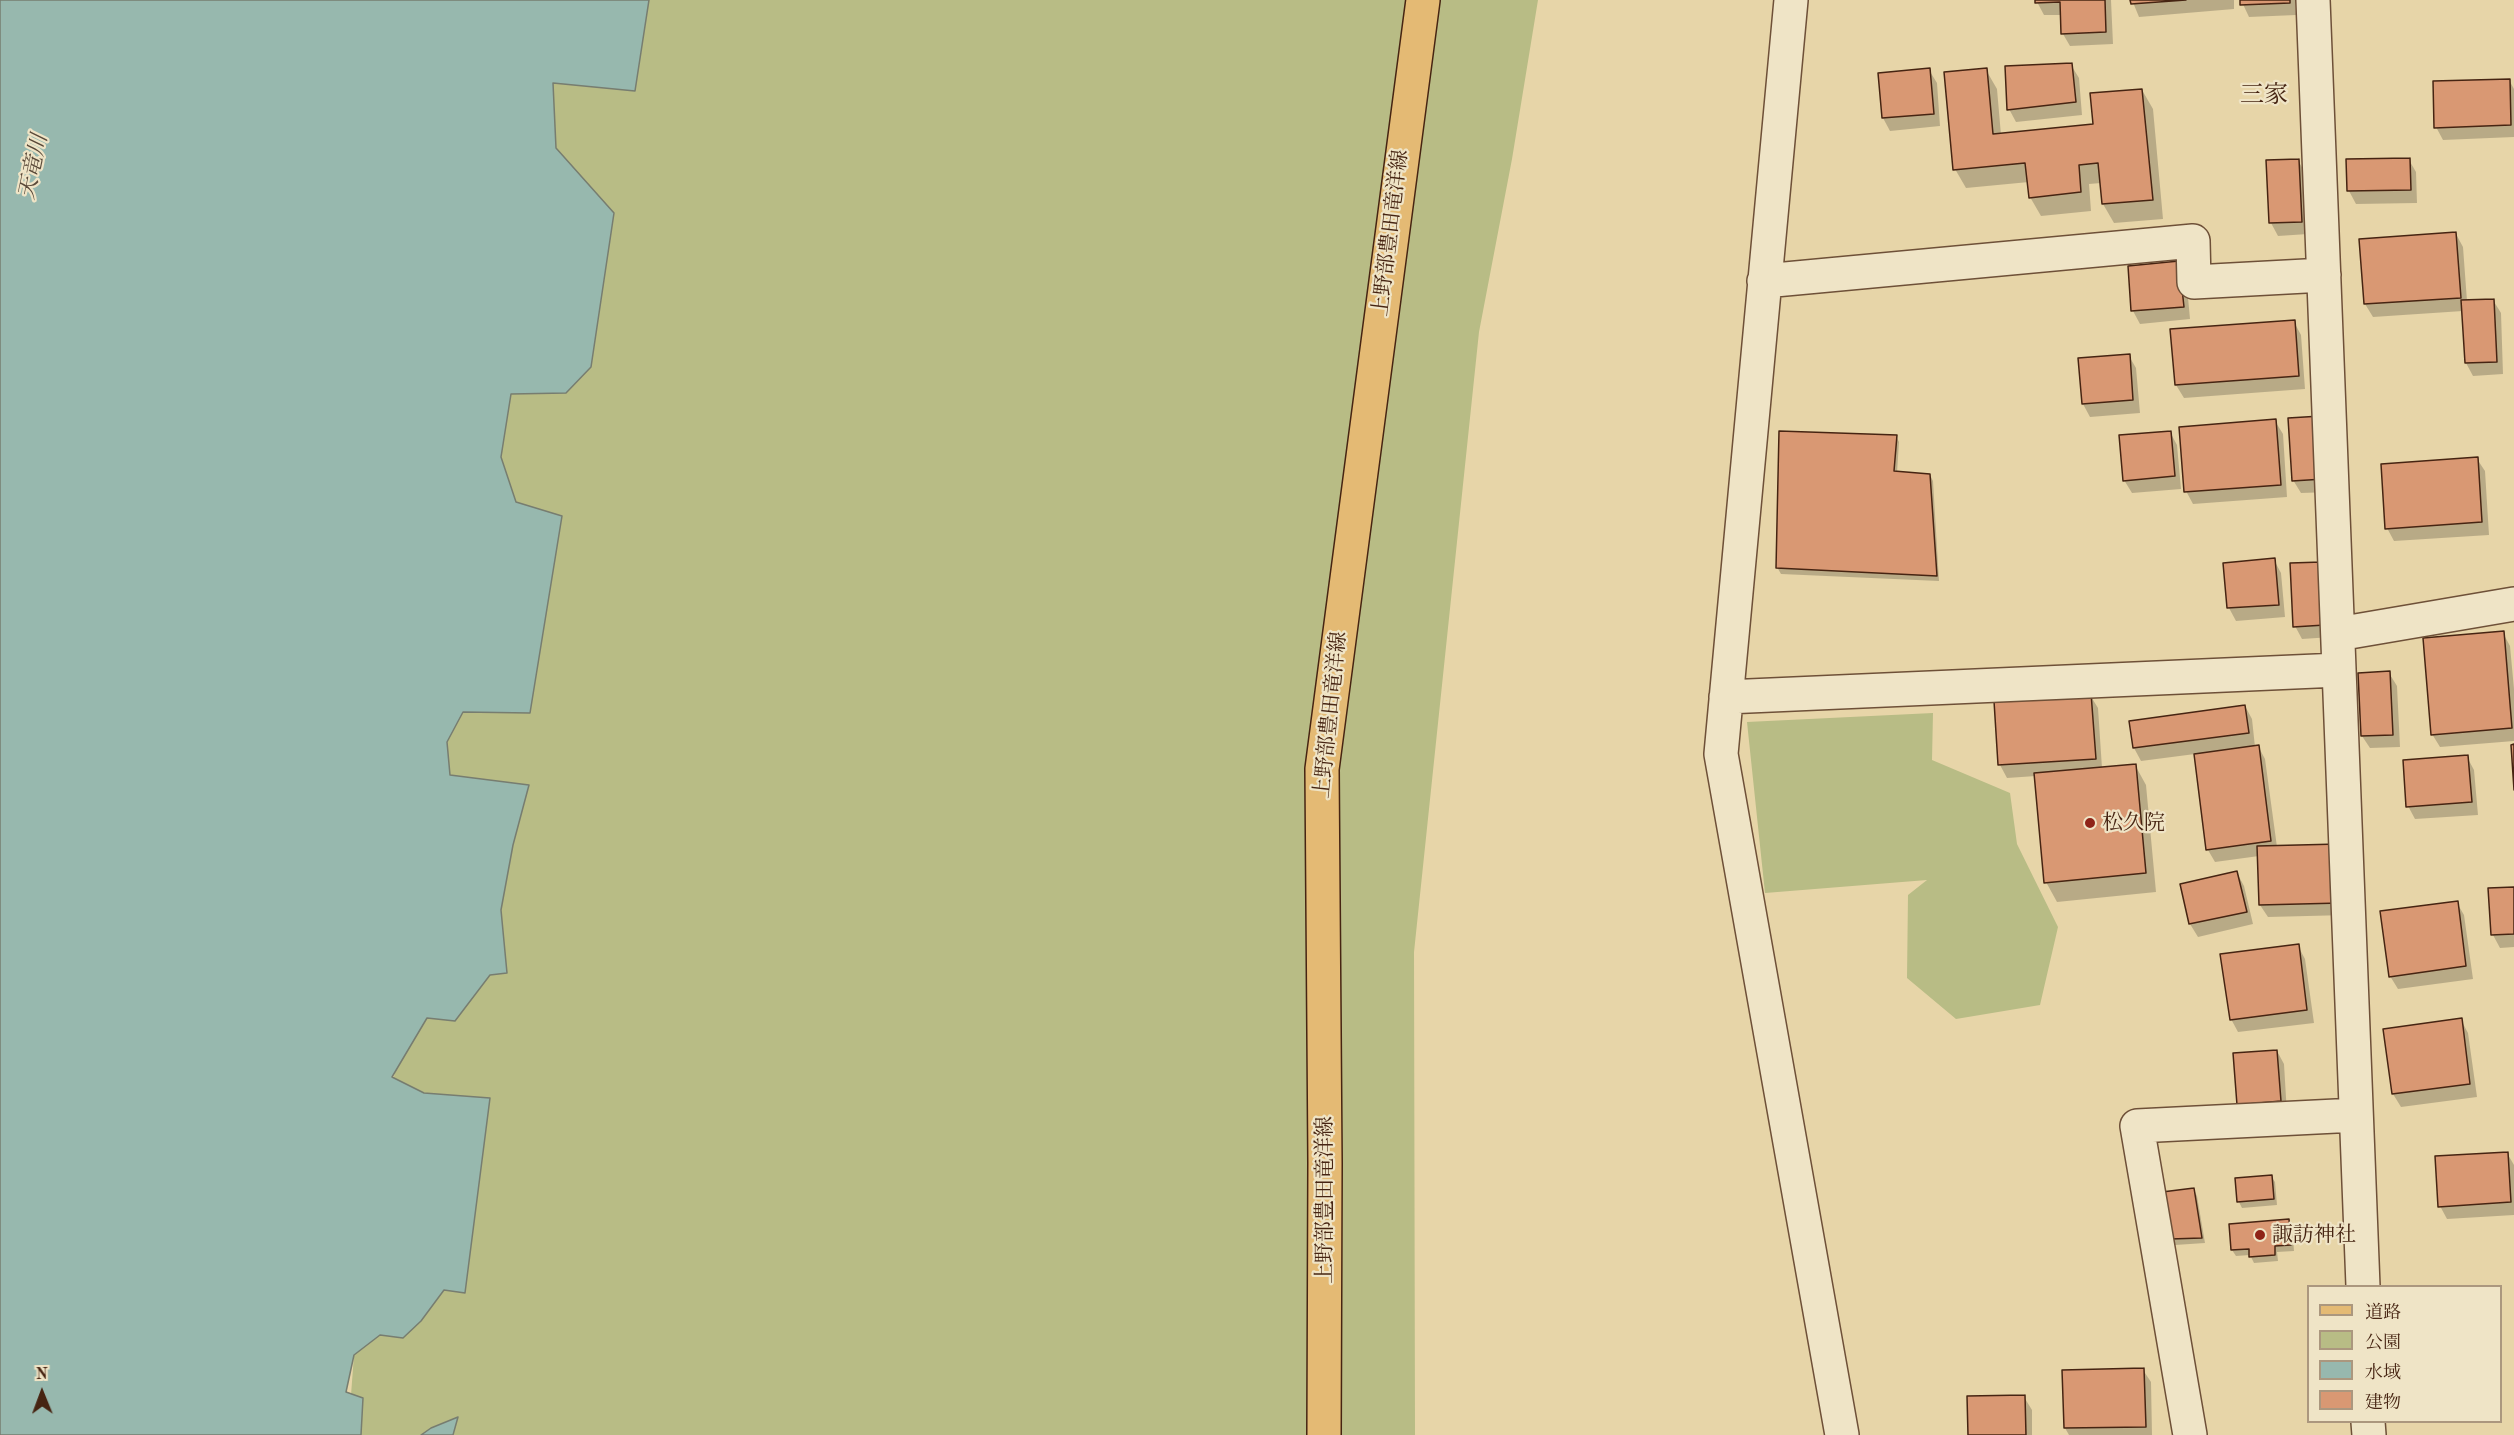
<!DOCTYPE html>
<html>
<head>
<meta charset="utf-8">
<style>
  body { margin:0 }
  #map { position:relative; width:2514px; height:1435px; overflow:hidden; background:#e7d5a8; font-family:"Old Standard TT","Noto Serif JP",serif }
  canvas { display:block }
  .legend { position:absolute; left:2307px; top:1285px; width:195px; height:138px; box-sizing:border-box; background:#efe4c6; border:2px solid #ab977e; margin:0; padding:8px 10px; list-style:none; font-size:18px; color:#462412 }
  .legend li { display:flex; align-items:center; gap:12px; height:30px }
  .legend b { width:30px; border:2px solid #ab977e }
  .north { position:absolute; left:12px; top:1363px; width:60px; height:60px; -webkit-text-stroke:4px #efe4c6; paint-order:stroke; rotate:359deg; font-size:16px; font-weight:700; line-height:24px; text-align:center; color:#462412 }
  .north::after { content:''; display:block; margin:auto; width:21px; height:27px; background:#462412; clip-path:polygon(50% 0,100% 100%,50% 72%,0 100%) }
</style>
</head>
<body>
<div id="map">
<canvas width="2514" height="1435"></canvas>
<ul class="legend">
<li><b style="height:8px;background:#e4ba74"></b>道路</li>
<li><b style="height:16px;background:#b8bc85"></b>公園</li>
<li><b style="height:16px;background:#97b8ae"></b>水域</li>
<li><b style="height:16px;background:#d99873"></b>建物</li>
</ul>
<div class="north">N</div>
</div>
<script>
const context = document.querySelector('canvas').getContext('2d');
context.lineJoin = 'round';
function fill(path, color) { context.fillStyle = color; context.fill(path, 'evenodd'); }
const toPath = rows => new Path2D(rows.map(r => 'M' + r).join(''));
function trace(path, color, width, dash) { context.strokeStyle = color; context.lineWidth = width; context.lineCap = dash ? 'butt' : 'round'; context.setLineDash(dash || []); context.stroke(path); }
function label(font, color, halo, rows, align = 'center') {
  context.font = font + ' "Old Standard TT","Noto Serif JP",serif'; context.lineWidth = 4.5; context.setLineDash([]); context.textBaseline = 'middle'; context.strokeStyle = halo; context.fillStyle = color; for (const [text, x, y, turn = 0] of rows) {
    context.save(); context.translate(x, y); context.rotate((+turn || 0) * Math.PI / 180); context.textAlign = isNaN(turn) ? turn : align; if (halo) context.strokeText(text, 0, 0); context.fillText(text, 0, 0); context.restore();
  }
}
fill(toPath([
  [570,0,1538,0,1512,159,1479,332,1414,952,1415,1435,348,1435,354,1355,503,320],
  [1933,713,1932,760,2010,793,2017,844,2058,927,2040,1005,1956,1019,1907,978,1908,895,1927,880,1765,893,1747,722]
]), '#b8bc85');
const water = toPath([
  [0,0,649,0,635,91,553,83,556,148,614,213,591,367,566,393,511,394,501,457,516,502,562,516,530,713,463,712,447,742,450,775,529,785,513,845,501,910,507,973,490,975,455,1021,427,1018,392,1077,424,1093,490,1098,465,1293,444,1290,421,1321,403,1338,380,1335,354,1355,346,1392,363,1398,361,1435,0,1435,0,0],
  [458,1417,453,1435,421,1435,431,1428,458,1417]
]);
fill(water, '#97b8ae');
trace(water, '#777d70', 1.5);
fill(toPath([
  [2036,0,2111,0,2113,44,2070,46,2063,34,2062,15,2044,15],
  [2132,0,2234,0,2234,9,2139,17],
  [2241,0,2295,0,2296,15,2249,17],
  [2071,65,2079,78,2082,115,2016,122,2009,109],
  [1929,70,1937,83,1940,126,1890,131,1883,118],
  [1986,70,1997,89,2001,135,2095,126,2142,90,2153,109,2163,219,2114,223,2103,204,2101,183,2089,184,2091,211,2041,216,2030,197,2029,182,1966,188,1955,169],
  [2509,80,2514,89,2514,137,2443,140,2436,127],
  [2298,160,2305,173,2308,234,2278,236,2271,223,2268,161],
  [2409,160,2416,172,2417,203,2356,204,2349,191],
  [2456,234,2463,247,2467,301,2493,300,2501,313,2503,374,2473,376,2466,363,2463,311,2373,317,2365,304,2361,241],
  [2186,276,2190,319,2140,324,2133,311],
  [2294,322,2301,335,2305,389,2184,398,2176,385],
  [2129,356,2136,368,2140,413,2090,417,2083,404,2079,360],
  [2290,419,2331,492,2301,493,2293,480],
  [2275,421,2283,434,2287,497,2193,504,2186,491],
  [2170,432,2177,445,2181,489,2132,493,2124,480],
  [1896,436,1899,442,1897,473,1930,475,1933,481,1939,581,1781,574,1777,567],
  [2477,459,2485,471,2489,535,2394,541,2387,528],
  [2274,560,2281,573,2285,617,2236,621,2229,608],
  [2291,565,2332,637,2302,639,2295,626],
  [2503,633,2510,646,2514,689,2514,741,2440,747,2432,734],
  [2389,673,2397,686,2400,747,2370,748,2362,736],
  [2090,695,2098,708,2102,768,2135,765,2146,785,2156,892,2057,902,2046,882,2036,776,2007,778,2000,765,1995,702],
  [2245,706,2252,719,2255,747,2258,746,2265,759,2277,847,2347,915,2268,917,2260,905,2259,856,2215,862,2208,850,2195,754,2141,761,2134,748,2130,722],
  [2467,757,2474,770,2478,815,2415,819,2408,806],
  [2237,873,2244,886,2253,924,2198,937,2190,924,2182,885],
  [2514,888,2514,947,2500,948,2493,935],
  [2457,903,2464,915,2473,979,2398,989,2390,976],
  [2298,946,2305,959,2314,1023,2238,1032,2231,1019],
  [2461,1020,2468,1033,2477,1097,2401,1107,2393,1094,2385,1030],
  [2277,1051,2284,1064,2287,1114,2238,1104],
  [2507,1153,2514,1165,2514,1215,2447,1219,2440,1206],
  [2271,1176,2275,1182,2277,1205,2242,1208,2239,1202],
  [2194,1190,2197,1196,2205,1243,2175,1245,2171,1238],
  [2288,1221,2292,1227,2294,1251,2277,1252,2278,1261,2254,1263,2250,1255,2236,1256,2232,1250,2230,1225],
  [2143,1370,2151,1382,2152,1435,2069,1435,2065,1428],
  [2024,1397,2032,1410,2032,1435,1969,1435]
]), '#0003');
const building = toPath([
  [2035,0,2105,0,2106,32,2061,34,2060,2,2035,3,2035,0],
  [2130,0,2186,0,2131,4,2130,0],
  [2240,0,2290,0,2290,3,2240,5,2240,0],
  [2072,63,2076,102,2007,110,2005,66,2072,63],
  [1930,68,1934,114,1882,118,1878,73,1930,68],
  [1987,68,1993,134,2093,124,2090,93,2142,89,2153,200,2102,204,2098,163,2079,165,2081,192,2029,198,2025,163,1953,170,1944,72,1987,68],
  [2510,79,2511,125,2434,128,2433,81,2510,79],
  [2410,158,2411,190,2347,191,2346,159,2410,158],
  [2299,159,2302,222,2269,223,2266,160,2299,159],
  [2456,232,2461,298,2364,304,2359,239,2456,232],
  [2179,261,2184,307,2131,311,2128,266,2179,261],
  [2494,299,2497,362,2465,363,2461,300,2494,299],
  [2295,320,2299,376,2175,385,2170,329,2295,320],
  [2130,354,2133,400,2082,404,2078,358,2130,354],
  [2321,416,2324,479,2292,481,2288,418,2321,416],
  [2276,419,2281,485,2184,492,2179,427,2276,419],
  [1779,431,1897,435,1894,471,1930,474,1937,576,1776,568,1779,431],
  [2171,431,2175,476,2123,481,2119,435,2171,431],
  [2478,457,2482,522,2385,529,2381,464,2478,457],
  [2275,558,2279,605,2227,608,2223,563,2275,558],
  [2322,562,2325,625,2293,627,2290,563,2322,562],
  [2504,631,2512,728,2431,735,2423,638,2504,631],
  [2390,671,2393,735,2361,736,2358,673,2390,671],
  [2091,693,2096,759,1998,765,1994,701,2091,693],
  [2245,705,2249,733,2133,748,2129,721,2245,705],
  [2514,744,2514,790,2511,745,2514,744],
  [2259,745,2271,841,2206,850,2194,754,2259,745],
  [2468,755,2472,802,2406,807,2403,760,2468,755],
  [2136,764,2146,873,2044,883,2034,773,2136,764],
  [2339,844,2341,903,2259,905,2257,846,2339,844],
  [2237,871,2247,912,2189,924,2180,884,2237,871],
  [2514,887,2514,934,2491,935,2488,888,2514,887],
  [2458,901,2466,966,2389,977,2380,911,2458,901],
  [2299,944,2307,1010,2230,1020,2220,954,2299,944],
  [2462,1018,2470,1084,2392,1094,2383,1029,2462,1018],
  [2277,1050,2281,1101,2237,1105,2233,1053,2277,1050],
  [2508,1152,2511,1202,2438,1207,2435,1156,2508,1152],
  [2272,1175,2274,1199,2237,1202,2235,1178,2272,1175],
  [2194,1188,2202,1238,2170,1239,2162,1192,2194,1188],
  [2289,1219,2291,1245,2275,1246,2275,1255,2249,1257,2249,1249,2231,1250,2229,1224,2289,1219],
  [2144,1368,2146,1427,2064,1428,2062,1370,2144,1368],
  [2025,1395,2026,1435,1968,1435,1967,1396,2025,1395]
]);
fill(building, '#d99873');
trace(building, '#462412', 1.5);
const minor = toPath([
  [1791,0,1721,754,1842,1435],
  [2313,0,2363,1286],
  [1764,281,2193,241,2194,282,2324,275],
  [2338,634,2514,604],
  [1726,697,2339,670],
  [2368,1422,2369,1435],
  [2190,1435,2137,1126,2356,1115]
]);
const major = toPath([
  [1324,1435,1325,1163,1322,769,1423,0]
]);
trace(minor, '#6e5038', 36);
trace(major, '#462412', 36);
trace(minor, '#efe4c6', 33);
trace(major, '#e4ba74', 33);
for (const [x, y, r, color] of [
  [2090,823,6,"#8f2418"],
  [2260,1235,6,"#8f2418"]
]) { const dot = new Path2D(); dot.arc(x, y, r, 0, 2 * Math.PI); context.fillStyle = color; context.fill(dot); trace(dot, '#efe4c6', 2); }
label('21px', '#462412', '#efe4c6', [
  ["上野部豊田竜洋線",1391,233,-83],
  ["上野部豊田竜洋線",1331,715,-84],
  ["上野部豊田竜洋線",1325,1200,-90]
]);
label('21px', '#462412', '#efe4c6', [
  ["松久院",2102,823],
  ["諏訪神社",2272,1235]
], 'left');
label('italic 22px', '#5a4939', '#efe4c6', [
  ["天竜川",34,167,-78]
]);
label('24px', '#462412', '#efe4c6', [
  ["三家",2264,96]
]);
</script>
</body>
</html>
